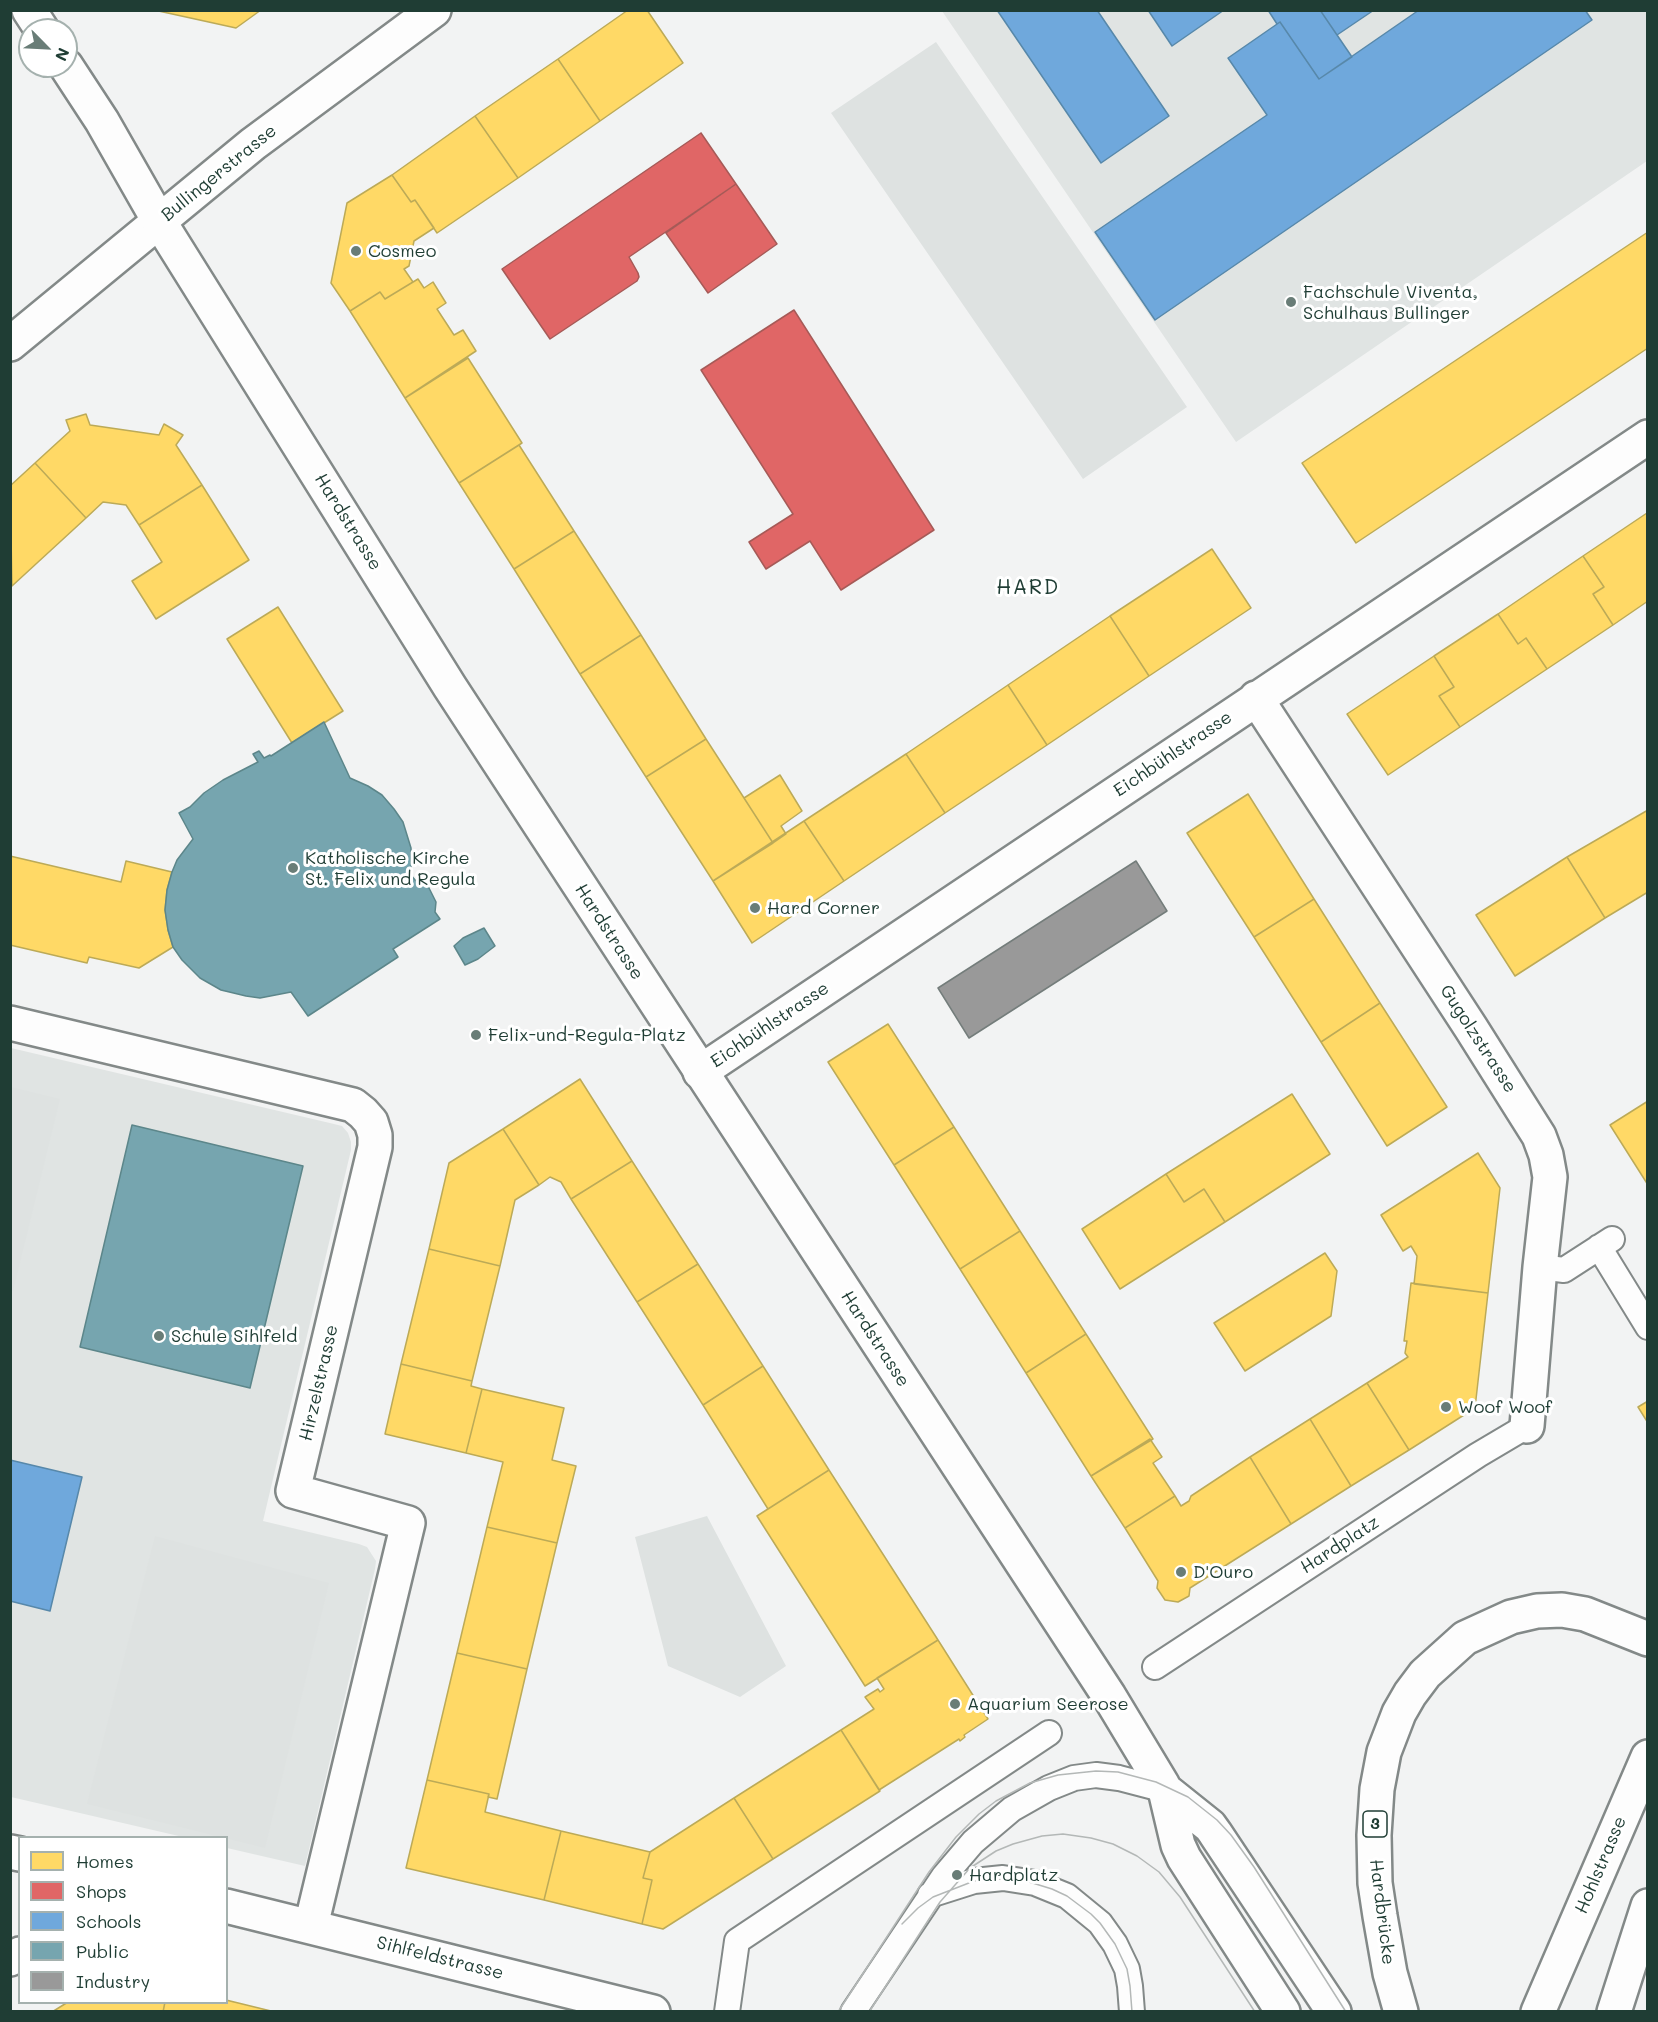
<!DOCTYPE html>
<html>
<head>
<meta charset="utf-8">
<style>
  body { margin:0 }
  #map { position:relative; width:1658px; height:2022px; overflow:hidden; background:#f2f3f3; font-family:Mali,sans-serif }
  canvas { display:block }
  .frame { position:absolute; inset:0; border:12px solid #1f3d34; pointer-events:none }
  .legend { position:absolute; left:18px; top:1836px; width:210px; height:168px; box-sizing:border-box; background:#fff; border:2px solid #a5b1ae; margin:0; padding:8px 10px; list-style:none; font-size:18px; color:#1f3d34 }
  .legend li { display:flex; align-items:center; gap:12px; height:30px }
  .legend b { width:30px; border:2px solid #a5b1ae }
  .north { position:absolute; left:18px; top:18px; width:60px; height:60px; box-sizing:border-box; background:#fff; border:2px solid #a5b1ae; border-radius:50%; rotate:114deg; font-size:16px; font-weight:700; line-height:24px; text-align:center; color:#1f3d34 }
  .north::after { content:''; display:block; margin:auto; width:21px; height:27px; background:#697d77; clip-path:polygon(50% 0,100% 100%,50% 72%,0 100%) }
</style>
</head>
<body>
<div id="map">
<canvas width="1658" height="2022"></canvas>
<div class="frame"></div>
<ul class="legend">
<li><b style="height:16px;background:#ffd966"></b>Homes</li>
<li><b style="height:16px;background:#e06666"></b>Shops</li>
<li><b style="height:16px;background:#6fa8dc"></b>Schools</li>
<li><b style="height:16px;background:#76a5af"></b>Public</li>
<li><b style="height:16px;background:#999"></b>Industry</li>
</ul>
<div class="north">N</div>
</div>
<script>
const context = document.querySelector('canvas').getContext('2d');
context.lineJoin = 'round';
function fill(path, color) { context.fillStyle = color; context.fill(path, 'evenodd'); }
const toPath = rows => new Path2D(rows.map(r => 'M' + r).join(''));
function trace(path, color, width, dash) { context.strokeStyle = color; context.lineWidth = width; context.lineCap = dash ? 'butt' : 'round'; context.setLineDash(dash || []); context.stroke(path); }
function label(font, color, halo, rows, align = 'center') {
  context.font = font + ' Mali,sans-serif'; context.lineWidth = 6; context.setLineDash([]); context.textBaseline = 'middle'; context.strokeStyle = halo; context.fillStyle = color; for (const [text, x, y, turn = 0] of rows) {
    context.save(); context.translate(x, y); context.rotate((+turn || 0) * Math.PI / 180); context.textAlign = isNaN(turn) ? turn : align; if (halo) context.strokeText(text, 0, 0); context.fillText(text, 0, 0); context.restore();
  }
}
fill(toPath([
  [942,11,1647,11,1647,161,1236,442],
  [11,1048,334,1124,342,1126,348,1133,351,1142,351,1150,263,1521,359,1544,367,1547,376,1561,375,1569,305,1866,227,1848,226,1838,183,1837,11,1797]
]), '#e0e4e3');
fill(toPath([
  [936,42,1187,407,1083,479,831,113],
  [11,1087,60,1099,13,1291,10,1290],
  [707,1516,786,1666,740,1697,668,1666,635,1537],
  [155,1536,329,1583,265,1848,87,1804]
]), '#dee2e1');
const homes = toPath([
  [154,10,261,10,236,28,154,10],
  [628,10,647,10,683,63,600,121,558,59,628,10],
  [558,59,600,121,518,178,475,116,558,59],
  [475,116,518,178,437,233,415,200,411,202,392,175,475,116],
  [392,175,411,202,415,200,434,228,414,241,409,266,404,269,413,282,385,299,380,292,350,311,331,283,347,203,392,175],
  [1648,232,1648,348,1356,543,1302,463,1648,232],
  [418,279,424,288,433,282,446,303,437,309,454,335,463,330,476,351,405,398,350,311,380,292,385,299,418,279],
  [468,358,522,443,459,483,405,398,468,358],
  [86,414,90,425,159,435,164,424,183,435,176,445,202,485,139,525,126,505,103,502,86,518,35,463,70,431,66,420,86,414],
  [519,445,574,531,514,569,459,483,519,445],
  [35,463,86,518,12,586,10,486,35,463],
  [202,485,249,560,156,619,132,581,162,562,139,525,202,485],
  [1647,513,1648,601,1613,625,1593,594,1604,587,1583,556,1647,513],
  [574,531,641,635,580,674,514,569,574,531],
  [1212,549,1251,608,1149,676,1110,616,1212,549],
  [1583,556,1604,587,1593,594,1613,625,1547,669,1526,638,1518,644,1498,614,1583,556],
  [278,607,343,711,292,743,227,639,278,607],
  [1498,614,1518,644,1526,638,1547,669,1460,727,1439,696,1454,687,1434,656,1498,614],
  [1110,616,1149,676,1047,745,1008,685,1110,616],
  [641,635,706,739,646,777,580,674,641,635],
  [1434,656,1454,687,1439,696,1460,727,1388,775,1347,714,1434,656],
  [1008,685,1047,745,945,813,906,754,1008,685],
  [706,739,773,843,713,881,646,777,706,739],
  [906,754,945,813,844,881,804,821,906,754],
  [780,775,802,811,781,826,786,834,773,843,744,798,780,775],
  [1248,794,1314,899,1254,937,1187,833,1248,794],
  [1648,810,1648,892,1605,918,1567,857,1648,810],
  [804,821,844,881,752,943,713,881,804,821],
  [10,856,121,882,126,861,172,872,167,890,165,910,168,930,173,947,139,968,89,957,87,963,10,945,10,856],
  [1567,857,1605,918,1515,976,1476,915,1567,857],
  [1314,899,1380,1003,1321,1042,1254,937,1314,899],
  [1380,1003,1447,1107,1387,1146,1321,1042,1380,1003],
  [888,1024,954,1127,894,1165,828,1062,888,1024],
  [580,1079,632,1161,571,1199,561,1182,550,1177,539,1185,503,1129,580,1079],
  [1292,1094,1330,1154,1225,1222,1204,1189,1184,1202,1166,1174,1292,1094],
  [1648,1101,1648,1185,1610,1125,1648,1101],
  [954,1127,1020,1231,960,1269,894,1165,954,1127],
  [503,1129,539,1185,515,1200,500,1266,429,1249,449,1163,503,1129],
  [1478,1153,1500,1188,1488,1293,1414,1284,1417,1256,1411,1246,1403,1251,1381,1215,1478,1153],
  [632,1161,698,1264,637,1302,571,1199,632,1161],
  [1166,1174,1184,1202,1204,1189,1225,1222,1120,1289,1082,1229,1166,1174],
  [1020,1231,1086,1334,1026,1373,960,1269,1020,1231],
  [429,1249,500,1266,472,1381,401,1364,429,1249],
  [1325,1253,1337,1271,1331,1316,1245,1371,1214,1323,1325,1253],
  [698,1264,763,1366,703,1405,637,1302,698,1264],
  [1411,1283,1488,1293,1475,1408,1409,1450,1367,1383,1408,1357,1405,1353,1407,1341,1404,1341,1411,1283],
  [1086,1334,1153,1439,1091,1476,1026,1373,1086,1334],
  [401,1364,472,1381,471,1386,482,1389,466,1453,385,1434,401,1364],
  [763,1366,829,1470,768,1509,703,1405,763,1366],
  [1367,1383,1409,1450,1351,1486,1310,1419,1367,1383],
  [482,1389,564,1408,552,1460,576,1466,557,1543,487,1527,503,1462,466,1453,482,1389],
  [1648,1401,1648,1423,1638,1407,1648,1401],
  [1310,1419,1351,1486,1291,1524,1250,1457,1310,1419],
  [1150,1439,1162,1457,1153,1463,1175,1496,1125,1528,1091,1476,1150,1439],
  [1250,1457,1291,1524,1190,1588,1189,1596,1178,1602,1165,1600,1157,1588,1158,1581,1125,1528,1175,1496,1181,1506,1189,1501,1191,1496,1250,1457],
  [829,1470,938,1640,865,1686,757,1516,829,1470],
  [487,1527,557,1543,527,1669,457,1653,487,1527],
  [938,1640,988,1719,964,1735,965,1737,960,1741,959,1739,879,1790,841,1730,874,1709,865,1697,878,1689,880,1692,884,1689,877,1678,938,1640],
  [457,1653,527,1669,497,1799,488,1797,489,1794,427,1780,457,1653],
  [841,1730,880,1791,773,1859,734,1798,841,1730],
  [427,1780,489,1794,485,1812,561,1831,544,1900,406,1868,427,1780],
  [734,1798,773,1859,663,1929,642,1924,652,1880,643,1878,650,1852,734,1798],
  [561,1831,650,1852,643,1878,652,1880,642,1924,544,1900,561,1831],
  [226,2000,275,2012,163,2012,165,2002,226,2002,226,2000],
  [68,2002,165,2002,163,2012,52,2012,68,2002]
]);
fill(homes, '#ffd966');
trace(homes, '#bcaa57', 1.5);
const shops = toPath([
  [701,133,736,184,629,257,638,273,639,277,637,281,550,339,502,269,701,133],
  [736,184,777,244,708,293,666,233,736,184],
  [794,310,934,530,841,590,810,541,766,569,749,542,793,514,701,370,794,310]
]);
fill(shops, '#e06666');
trace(shops, '#a65a57', 1.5);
const schools = toPath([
  [997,10,1097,10,1169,116,1101,163,997,10],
  [1148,10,1224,10,1172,46,1148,10],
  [1268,10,1320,10,1352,57,1319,79,1280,22,1277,24,1268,10],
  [1320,10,1374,10,1337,35,1320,10],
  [1419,10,1585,10,1592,20,1155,320,1095,232,1267,115,1228,58,1280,22,1319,79,1419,10],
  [10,1460,82,1477,50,1611,10,1601,10,1460]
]);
fill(schools, '#6fa8dc');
trace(schools, '#5788aa', 1.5);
const public = toPath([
  [324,722,350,778,368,786,382,795,394,809,403,822,411,848,411,875,415,880,429,888,436,902,435,912,440,919,393,949,398,957,308,1016,291,992,260,998,246,996,221,990,200,978,182,960,173,947,168,930,165,910,167,890,172,872,177,860,193,839,179,813,190,807,204,793,223,780,258,762,253,754,259,751,264,758,270,755,271,756,324,722],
  [484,928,495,946,478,959,465,965,454,946,463,938,484,928],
  [132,1125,303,1166,250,1388,80,1347,132,1125]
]);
fill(public, '#76a5af');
trace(public, '#5c868a', 1.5);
const industry = toPath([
  [1136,861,1167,911,969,1038,938,988,1136,861]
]);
fill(industry, '#999');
trace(industry, '#747d7b', 1.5);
const service = toPath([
  [1599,1247,1648,1327],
  [1540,1267,1564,1270,1612,1239],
  [1155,1667,1478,1455,1527,1426],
  [930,1895,974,1881,1003,1878,1035,1883,1067,1896,1100,1923,1115,1944,1127,1969,1130,1986,1132,2012],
  [727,2012,737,1941,1049,1733],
  [853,2012,944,1876,973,1842,1012,1809,1049,1788,1074,1778,1096,1775,1119,1778,1165,1790]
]);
const minor = toPath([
  [10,344,253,144,434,10],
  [1256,698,1471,1028,1539,1136,1546,1155,1550,1177,1540,1267,1527,1426],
  [10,1023,353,1105,363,1113,371,1122,375,1135,375,1147,293,1491,408,1523,311,1926],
  [700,1072,1648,437],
  [10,1852,20,1854],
  [226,1906,653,2012],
  [10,1959,20,1954]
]);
const tertiary = toPath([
  [1614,2012,1648,1906]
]);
const secondary = toPath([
  [29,10,42,30],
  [66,66,102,121,159,221,450,687,1109,1696,1162,1784,1165,1790,1210,1826,1215,1833,1334,2012],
  [1165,1790,1178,1845,1184,1858,1283,2012]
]);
const primary = toPath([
  [1401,2012,1390,1973,1380,1916,1375,1883,1374,1835,1377,1789,1384,1752,1399,1713,1410,1694,1425,1674,1465,1638,1511,1617,1537,1611,1562,1610,1585,1614,1648,1639],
  [1538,2012,1648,1757]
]);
trace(service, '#838988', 28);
trace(minor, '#838988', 38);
trace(tertiary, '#838988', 38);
trace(secondary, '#838988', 38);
trace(primary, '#838988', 38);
trace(service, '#fdfdfd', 24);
trace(minor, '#fdfdfd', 33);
trace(tertiary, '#fdfdfd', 33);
trace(secondary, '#fdfdfd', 33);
trace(primary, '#fdfdfd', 33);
trace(toPath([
  [902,1924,918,1908,933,1897,974,1881,990,1879,1012,1879,1026,1881,1052,1889,1067,1896,1091,1914,1100,1923,1115,1944,1127,1969,1130,1986,1132,2012],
  [838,2012,929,1872,956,1837,979,1814,996,1801,1030,1783,1058,1775,1096,1771,1118,1772,1156,1782,1188,1797,1217,1820,1231,1835,1254,1867,1346,2012],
  [869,2012,940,1902,970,1868,996,1851,1013,1844,1042,1836,1063,1834,1091,1838,1113,1844,1137,1856,1159,1872,1180,1897,1255,2012]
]), '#b4b8b7', 1.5);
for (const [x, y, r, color] of [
  [356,251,6,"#697d77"],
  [1291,302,6,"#697d77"],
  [293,868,6,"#697d77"],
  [755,908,6,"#697d77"],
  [476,1035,6,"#697d77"],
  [159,1336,6,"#697d77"],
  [1446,1407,6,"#697d77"],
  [1181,1572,6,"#697d77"],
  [955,1704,6,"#697d77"],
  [957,1875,6,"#697d77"]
]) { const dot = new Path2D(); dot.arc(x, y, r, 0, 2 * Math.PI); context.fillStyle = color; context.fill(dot); trace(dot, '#fff', 2); }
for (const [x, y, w] of [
  [1375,1824,24]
]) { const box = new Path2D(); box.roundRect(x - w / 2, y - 13, w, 26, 4.5); context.fillStyle = '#fff'; context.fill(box); trace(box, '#1f3d34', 1.5); }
label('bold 16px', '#1f3d34', null, [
  ["3",1375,1824]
]);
label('18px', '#1f3d34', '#fff', [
  ["Bullingerstrasse",219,173,-39],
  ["Hardstrasse",348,522,58],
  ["Eichbühlstrasse",1173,754,-34],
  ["Hardstrasse",609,932,57],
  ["Eichbühlstrasse",770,1025,-34],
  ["Gugolzstrasse",1478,1039,57],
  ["Hardstrasse",875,1339,57],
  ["Hirzelstrasse",319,1383,-77],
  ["Hardplatz",1340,1545,-33],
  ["Hohlstrasse",1601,1865,-67],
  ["Hardbrücke",1382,1912,83],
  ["Sihlfeldstrasse",440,1958,14]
]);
label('18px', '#1f3d34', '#fff', [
  ["Cosmeo",368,251],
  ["Fachschule Viventa,",1303,292],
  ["Schulhaus Bullinger",1303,313],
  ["Katholische Kirche",305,858],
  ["St. Felix und Regula",305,879],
  ["Hard Corner",767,908],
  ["Felix-und-Regula-Platz",488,1035],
  ["Schule Sihlfeld",171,1336],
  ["Woof Woof",1458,1407],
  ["D'Ouro",1193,1572],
  ["Aquarium Seerose",967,1704],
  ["Hardplatz",969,1875]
], 'left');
context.letterSpacing = '1.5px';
label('21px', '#1f3d34', '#fff', [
  ["HARD",1028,588]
]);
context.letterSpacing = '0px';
</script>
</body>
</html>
